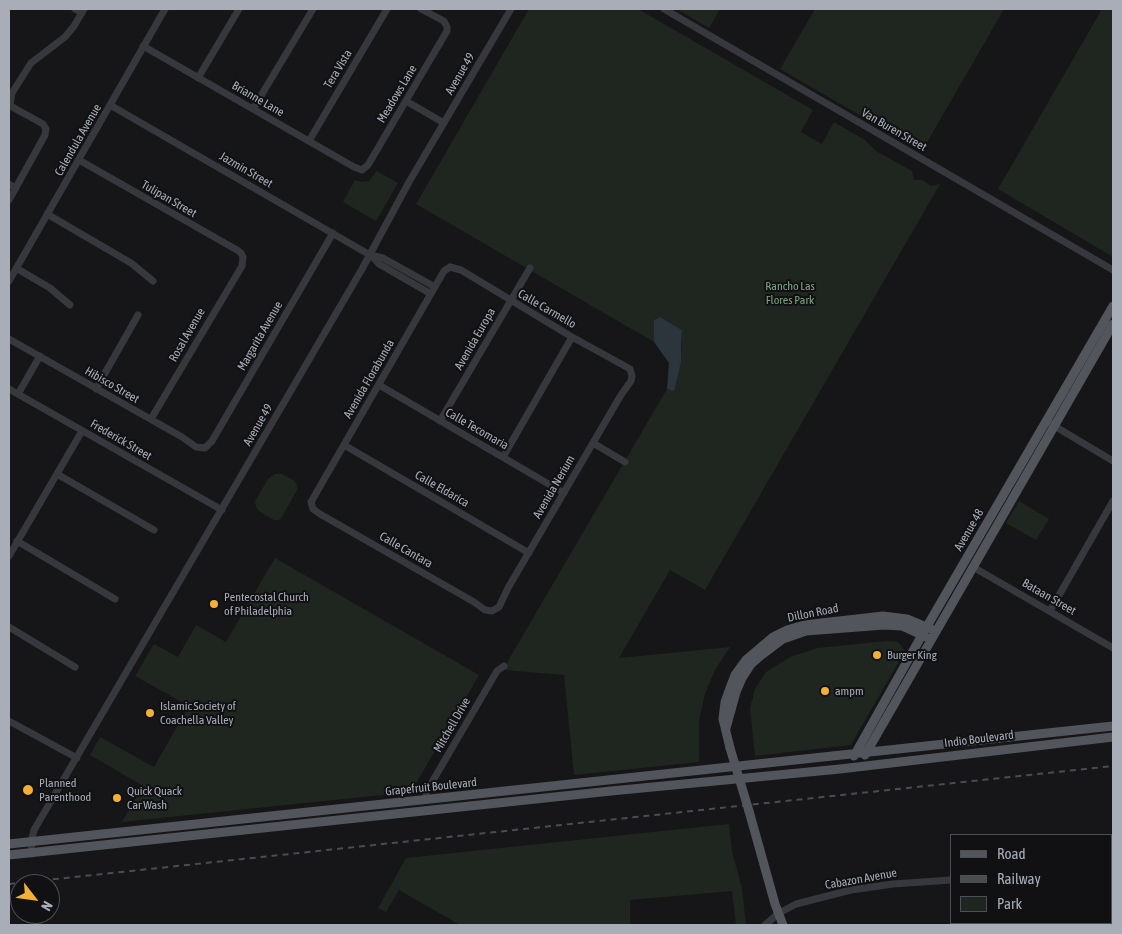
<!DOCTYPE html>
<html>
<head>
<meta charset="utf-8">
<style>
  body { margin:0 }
  #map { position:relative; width:1122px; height:934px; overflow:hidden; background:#161618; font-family:"Asap Condensed",sans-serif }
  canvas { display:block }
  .frame { position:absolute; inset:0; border:10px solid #a8adb8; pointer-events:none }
  .legend { position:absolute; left:950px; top:834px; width:162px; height:90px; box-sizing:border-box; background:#111113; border:1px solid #4d4f55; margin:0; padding:6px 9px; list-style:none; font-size:15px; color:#a8adb8 }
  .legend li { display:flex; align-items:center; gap:10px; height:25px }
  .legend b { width:25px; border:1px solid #4d4f55 }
  .north { position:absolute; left:10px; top:874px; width:50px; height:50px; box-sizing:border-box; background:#111113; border:1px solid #4d4f55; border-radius:50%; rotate:120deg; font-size:14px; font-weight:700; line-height:20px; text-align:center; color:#a8adb8 }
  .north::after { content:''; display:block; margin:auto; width:18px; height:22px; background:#f2b134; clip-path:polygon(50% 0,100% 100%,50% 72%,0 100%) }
</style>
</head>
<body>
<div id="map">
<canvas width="1122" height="934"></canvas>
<div class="frame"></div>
<ul class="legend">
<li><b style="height:6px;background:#53555c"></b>Road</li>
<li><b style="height:6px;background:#4a4c52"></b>Railway</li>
<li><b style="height:14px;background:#1e261f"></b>Park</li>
</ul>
<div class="north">N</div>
</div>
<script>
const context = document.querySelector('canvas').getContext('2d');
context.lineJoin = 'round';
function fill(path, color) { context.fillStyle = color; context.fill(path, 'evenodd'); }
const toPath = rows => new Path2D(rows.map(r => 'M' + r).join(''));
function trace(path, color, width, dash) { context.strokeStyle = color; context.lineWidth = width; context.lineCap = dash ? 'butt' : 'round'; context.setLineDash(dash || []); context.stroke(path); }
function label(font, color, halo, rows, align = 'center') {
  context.font = font + ' "Asap Condensed",sans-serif'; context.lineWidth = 4; context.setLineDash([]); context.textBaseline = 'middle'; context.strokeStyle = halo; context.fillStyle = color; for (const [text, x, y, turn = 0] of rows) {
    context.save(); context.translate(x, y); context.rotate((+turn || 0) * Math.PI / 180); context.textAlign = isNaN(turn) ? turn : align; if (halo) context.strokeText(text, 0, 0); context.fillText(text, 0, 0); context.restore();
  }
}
fill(toPath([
  [529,9,638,9,813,110,801,132,822,144,834,122,865,140,876,151,912,171,914,180,922,180,931,186,940,184,705,590,670,570,619,658,730,647,715,670,705,694,699,721,699,762,574,775,564,675,504,670,509,659,667,389,671,390,681,362,682,330,660,317,654,320,654,342,416,204],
  [677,9,720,9,709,28],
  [815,9,1004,9,922,151,780,69],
  [1102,9,1113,9,1113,257,998,189],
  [377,171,398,183,376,221,343,202,355,180,362,182,369,181],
  [275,474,282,474,295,481,297,486,297,490,282,517,279,520,274,520,259,511,256,507,255,501,268,479],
  [1019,501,1049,519,1036,540,1006,523],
  [275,558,479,675,411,792,122,822,143,786,90,755,100,737,154,767,189,706,135,676,154,644,178,657,196,625,226,642],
  [886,641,898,642,905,651,851,745,755,756,750,708,755,689,766,672,790,657,818,648],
  [729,824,732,851,742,889,746,925,736,925,732,891,630,900,630,925,460,925,399,890,386,912,378,908,406,858]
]), '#1e261f');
fill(toPath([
  [660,317,682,330,681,348,681,362,674,391,667,389,669,363,654,342,654,320]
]), '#2c353c');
trace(toPath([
  [75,9,82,13],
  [664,9,1113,270],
  [143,46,354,167,362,170,368,165,447,31,447,27,444,21,421,9],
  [198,78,239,9],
  [406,101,444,123],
  [110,105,370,255,383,258,435,287],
  [253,109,313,9],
  [309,141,387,9],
  [79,160,237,250,241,253,243,257,242,266,151,419],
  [9,184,16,188],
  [9,200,45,135,46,129,43,124,14,108,10,105,12,93,31,63,65,37,74,26,84,9],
  [47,214,131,263,153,281],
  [371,255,379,264,431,294],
  [450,267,461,270,572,337,623,365,630,369,632,376,631,381,621,395,508,588,499,607,492,611,485,610,474,602,320,514,313,509,311,502,444,271,450,267],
  [16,268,50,288,70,305],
  [9,281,165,9],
  [9,339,182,437,196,447,205,448,212,441,333,233],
  [379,385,564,493],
  [9,389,222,510],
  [96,389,138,315],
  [18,394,40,356],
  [440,421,530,268],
  [1051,424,1113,461],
  [593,443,625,462],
  [344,445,529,553],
  [503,457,572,337],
  [57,474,154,530],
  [17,541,115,599],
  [9,556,82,431],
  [973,567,1113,648],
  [1050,611,1113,501],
  [9,627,75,667],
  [9,721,77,758],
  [427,800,426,793,435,777,497,671,504,666],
  [32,854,31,842,34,830,362,269,409,182,511,9],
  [1111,871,1113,870],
  [765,925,779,913,796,904,851,890,893,884,951,880]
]), '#37383d', 7);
trace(toPath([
  [726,728,736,692,742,678,751,664,759,657,783,639,806,631,884,625,902,626,926,637],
  [730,748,723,719,725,702,730,688,735,675,746,660,773,637,787,630,804,625,883,616,907,619,931,629],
  [865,755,1113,324],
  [854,756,922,635,1113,306],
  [749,811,775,904,783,925],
  [9,844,1113,726],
  [9,855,611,791,840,769,1113,737]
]), '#53555c', 9);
trace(toPath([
  [9,884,1113,766]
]), '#4a4c52', 2, [6, 5]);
trace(toPath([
  [730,748,749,811]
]), '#53555c', 9);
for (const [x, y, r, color] of [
  [214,604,5,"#f2b134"],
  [877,655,5,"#f2b134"],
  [825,691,5,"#f2b134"],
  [150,713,5,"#f2b134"],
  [28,790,6,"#f2b134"],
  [117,798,5,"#f2b134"]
]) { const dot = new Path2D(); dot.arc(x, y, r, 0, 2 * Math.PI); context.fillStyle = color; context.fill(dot); trace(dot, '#111113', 2); }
label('12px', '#a8adb8', '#111113', [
  ["Tera Vista",338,69,-59],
  ["Avenue 49",460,74,-60],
  ["Meadows Lane",397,94,-59],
  ["Brianne Lane",258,99,30],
  ["Van Buren Street",894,130,30],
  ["Calendula Avenue",78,140,-60],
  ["Jazmin Street",246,170,30],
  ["Tulipan Street",169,199,30],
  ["Calle Carmello",547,309,30],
  ["Rosal Avenue",187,335,-60],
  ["Margarita Avenue",260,336,-60],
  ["Avenida Europa",475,339,-60],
  ["Avenida Florabunda",369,379,-60],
  ["Hibisco Street",112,385,30],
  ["Avenue 49",258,425,-60],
  ["Calle Tecomaria",477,429,30],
  ["Frederick Street",121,440,30],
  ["Avenida Nerium",554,487,-60],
  ["Calle Eldarica",442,489,30],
  ["Avenue 48",969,530,-60],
  ["Calle Cantara",406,550,30],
  ["Bataan Street",1049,597,30],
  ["Dillon Road",813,613,-11],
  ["Mitchell Drive",452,725,-60],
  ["Indio Boulevard",979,739,-7],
  ["Grapefruit Boulevard",431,787,-6],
  ["Cabazon Avenue",861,879,-10]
]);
label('12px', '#7fa381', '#111113', [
  ["Rancho Las",790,286],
  ["Flores Park",790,300]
]);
label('12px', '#a8adb8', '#111113', [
  ["Pentecostal Church",224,597],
  ["of Philadelphia",224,611],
  ["Burger King",887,655],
  ["ampm",835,691],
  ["Islamic Society of",160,706],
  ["Coachella Valley",160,720],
  ["Planned",39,783],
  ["Parenthood",39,797],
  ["Quick Quack",127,791],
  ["Car Wash",127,805]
], 'left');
</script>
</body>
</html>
